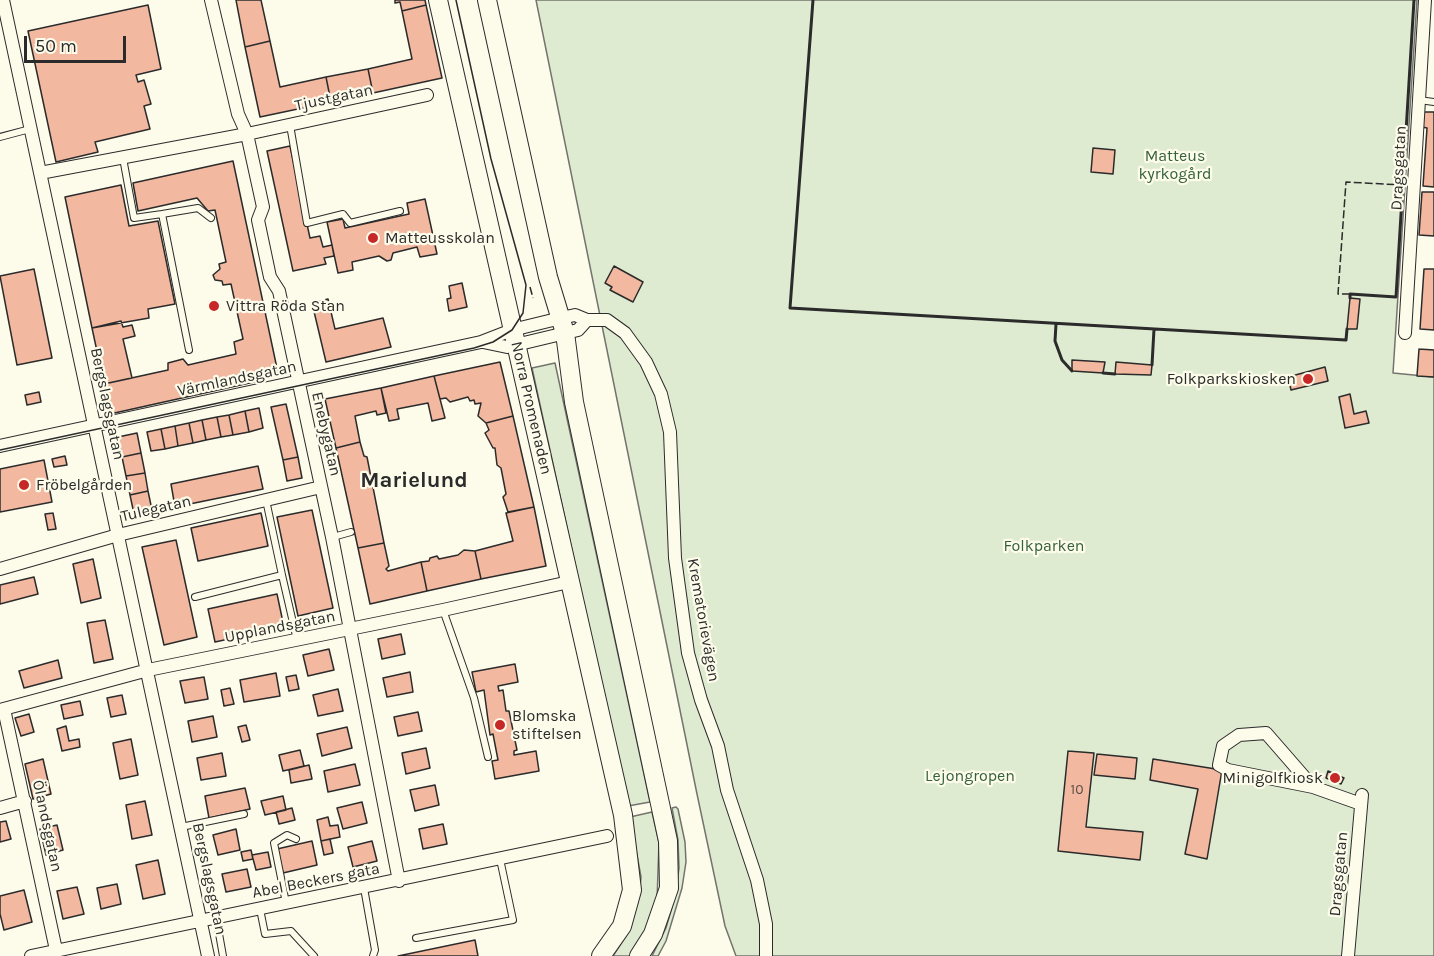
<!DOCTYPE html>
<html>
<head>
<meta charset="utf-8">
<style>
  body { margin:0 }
  #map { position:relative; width:1434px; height:956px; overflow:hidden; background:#fdfbea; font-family:Karla,sans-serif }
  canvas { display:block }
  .scale { position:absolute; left:24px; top:36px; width:102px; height:27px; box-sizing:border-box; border:3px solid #2b2b2b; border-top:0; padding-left:8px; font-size:18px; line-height:21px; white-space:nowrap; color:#2b2b2b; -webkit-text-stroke:4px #fdfbea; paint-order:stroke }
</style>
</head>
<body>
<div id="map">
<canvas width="1434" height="956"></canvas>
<div class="scale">50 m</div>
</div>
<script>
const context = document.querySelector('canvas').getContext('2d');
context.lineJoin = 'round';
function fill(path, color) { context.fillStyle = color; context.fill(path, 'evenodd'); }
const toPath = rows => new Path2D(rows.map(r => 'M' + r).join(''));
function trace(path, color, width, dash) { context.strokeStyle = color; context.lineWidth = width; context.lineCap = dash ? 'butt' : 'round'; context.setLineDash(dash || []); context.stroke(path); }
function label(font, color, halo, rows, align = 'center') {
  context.font = font + ' Karla,sans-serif'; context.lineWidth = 4.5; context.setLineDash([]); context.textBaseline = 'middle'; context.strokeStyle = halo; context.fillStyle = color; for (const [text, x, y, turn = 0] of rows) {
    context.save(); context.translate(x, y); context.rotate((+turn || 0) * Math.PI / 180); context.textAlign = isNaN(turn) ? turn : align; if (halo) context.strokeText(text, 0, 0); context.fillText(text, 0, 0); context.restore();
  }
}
const green = toPath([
  [536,0,1417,0,1393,373,1434,377,1434,956,736,956,725,926,697,794,536,0],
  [555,363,650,802,628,806,532,368,555,363],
  [676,807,678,809,685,842,686,862,682,888,666,941,658,956,652,956,666,928,675,897,679,868,678,840,672,808,676,807],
  [652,812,659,843,657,900,649,924,632,956,613,956,628,933,639,897,641,877,630,817,652,812]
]);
fill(green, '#deebd1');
trace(green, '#74746e', 1.5);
const building = toPath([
  [236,0,261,0,270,41,245,47,236,0],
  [395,0,425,0,426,5,402,11,400,2,395,3,395,0],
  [148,5,161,69,136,75,138,82,144,80,151,104,144,106,150,129,95,142,98,152,56,162,28,31,148,5],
  [426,5,442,78,373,93,368,69,412,59,402,11,426,5],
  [270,41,280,87,326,77,331,102,260,117,245,47,270,41],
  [368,69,373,93,331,102,326,77,368,69],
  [1423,112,1434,112,1434,187,1423,186,1427,128,1422,127,1423,112],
  [290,146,310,238,320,236,323,247,332,245,334,256,324,258,326,264,293,271,267,151,290,146],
  [1093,148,1115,150,1113,174,1091,172,1093,148],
  [233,161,278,373,254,379,254,382,110,414,104,384,168,370,168,363,183,359,188,365,236,354,234,342,243,339,231,284,223,285,222,281,215,280,213,275,220,269,219,264,226,262,215,210,208,211,197,198,138,211,133,183,233,161],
  [121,185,129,226,158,221,175,304,148,309,149,318,92,328,65,197,121,185],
  [1422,192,1434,192,1434,236,1419,235,1422,192],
  [425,199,437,254,420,257,417,247,393,253,391,260,387,261,379,256,352,262,353,270,338,273,327,222,343,219,345,228,409,214,407,203,425,199],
  [614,266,643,282,633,302,610,290,612,287,605,283,614,266],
  [34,269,52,358,17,365,0,276,34,269],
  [1424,269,1434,269,1434,330,1420,329,1424,269],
  [462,283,467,307,449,311,447,299,451,298,449,286,462,283],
  [1350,298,1360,299,1357,329,1347,329,1350,298],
  [328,299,335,329,383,318,391,347,326,362,312,303,328,299],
  [121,321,123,327,132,325,135,336,123,339,132,378,104,384,92,328,121,321],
  [1419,349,1434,350,1434,377,1417,376,1419,349],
  [1072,360,1105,362,1103,373,1072,371,1072,360],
  [500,362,513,416,486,423,478,416,481,403,475,404,474,400,470,401,468,397,450,402,446,398,440,399,434,376,500,362],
  [1116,362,1152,365,1151,375,1115,374,1116,362],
  [1325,367,1328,381,1291,390,1288,377,1325,367],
  [434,376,445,418,432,421,428,403,397,409,399,419,389,421,381,388,434,376],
  [381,388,386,413,377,415,376,411,355,416,360,442,336,448,325,399,381,388],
  [39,392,41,402,27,405,25,395,39,392],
  [1350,394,1354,414,1366,411,1369,423,1345,428,1339,397,1350,394],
  [286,404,298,457,283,460,271,407,286,404],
  [259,408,263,428,249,432,245,411,259,408],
  [245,411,249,432,233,435,229,415,245,411],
  [229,415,233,435,221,437,217,417,229,415],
  [513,416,534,507,508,512,503,497,506,494,501,468,497,465,495,448,493,448,485,433,489,430,486,423,513,416],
  [217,417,221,437,206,440,202,420,217,417],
  [202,420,206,440,193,443,189,423,202,420],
  [189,423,193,443,178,446,175,426,189,423],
  [175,426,178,446,165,449,161,429,175,426],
  [161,429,165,449,151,451,147,432,161,429],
  [137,433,141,453,122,457,118,437,137,433],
  [360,442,364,456,367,457,384,543,358,548,336,448,360,442],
  [141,453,145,473,126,476,122,457,141,453],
  [65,456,67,465,54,467,52,459,65,456],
  [298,457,302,478,287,481,283,460,298,457],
  [44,460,52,502,0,512,0,469,44,460],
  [258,466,263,489,175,507,171,484,258,466],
  [145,473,148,491,130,495,126,476,145,473],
  [148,491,152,510,134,514,130,495,148,491],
  [534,507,546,566,481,579,475,551,513,541,506,513,534,507],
  [312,510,333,608,298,616,277,517,312,510],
  [53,513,56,529,48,530,45,514,53,513],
  [261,513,268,546,198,561,191,528,261,513],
  [176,540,197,637,164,645,142,547,176,540],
  [384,543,389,566,386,569,388,571,421,562,427,591,370,604,358,548,384,543],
  [464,550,475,551,481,579,427,591,421,562,429,561,430,558,437,556,439,559,458,555,464,550],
  [93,559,101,598,81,603,73,564,93,559],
  [34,577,38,594,0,604,0,585,34,577],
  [277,594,284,627,215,642,208,609,277,594],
  [105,620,113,659,94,663,87,623,105,620],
  [401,634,405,654,382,659,378,639,401,634],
  [329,649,334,670,308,676,303,655,329,649],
  [58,660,62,678,24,688,19,671,58,660],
  [515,664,518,682,498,686,499,691,503,690,506,711,509,711,517,750,514,751,514,755,536,751,539,771,495,779,492,761,498,760,493,734,490,735,484,690,476,692,472,672,515,664],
  [410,672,413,692,387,697,383,678,410,672],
  [276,673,280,696,244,702,240,680,276,673],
  [296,675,299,689,289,691,286,677,296,675],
  [204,677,208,699,185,703,180,681,204,677],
  [230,688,234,704,224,706,221,690,230,688],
  [338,689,343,711,318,716,313,695,338,689],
  [122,695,126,714,111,717,107,698,122,695],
  [80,701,83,715,64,719,61,705,80,701],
  [418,712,422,731,398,736,394,717,418,712],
  [29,714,34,732,21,736,15,718,29,714],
  [213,716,217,737,192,742,188,721,213,716],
  [246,725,250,740,242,742,238,727,246,725],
  [66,726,69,741,79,739,80,747,62,751,57,729,66,726],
  [347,727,352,748,322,756,317,734,347,727],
  [131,739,138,775,120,779,113,743,131,739],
  [426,748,430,768,406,774,402,753,426,748],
  [300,750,304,766,283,771,279,755,300,750],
  [1068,751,1094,753,1086,827,1143,832,1140,860,1058,851,1068,751],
  [222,753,226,776,201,780,197,758,222,753],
  [1097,754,1137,758,1135,779,1094,775,1097,754],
  [43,759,51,794,33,799,25,764,43,759],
  [1153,759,1222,770,1207,859,1185,854,1198,789,1150,780,1153,759],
  [355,764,360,785,328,792,324,771,355,764],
  [309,765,312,779,291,783,289,770,309,765],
  [1328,771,1344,778,1341,784,1326,778,1328,771],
  [435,785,439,805,415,811,410,790,435,785],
  [245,788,250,809,209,818,205,796,245,788],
  [283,796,286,810,265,815,261,801,283,796],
  [145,801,152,835,132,839,126,805,145,801],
  [362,802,367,823,343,829,337,808,362,802],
  [292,808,295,820,279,824,276,812,292,808],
  [328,817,330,826,338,825,340,837,321,841,317,820,328,817],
  [6,821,11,839,0,842,0,822,6,821],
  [443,824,447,844,423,849,419,829,443,824],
  [57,825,63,850,46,855,40,829,57,825],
  [236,829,240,850,218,855,213,835,236,829],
  [330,839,333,853,324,855,321,841,330,839],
  [312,841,317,865,283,873,277,849,312,841],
  [372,841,377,861,353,867,348,847,372,841],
  [251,850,253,859,243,861,241,852,251,850],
  [268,852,271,867,256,870,252,855,268,852],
  [158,860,165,894,143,899,136,865,158,860],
  [247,869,251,887,226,892,222,874,247,869],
  [117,884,121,904,101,909,97,888,117,884],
  [77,887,84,914,63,919,57,891,77,887],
  [24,890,32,922,4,930,0,914,0,896,24,890],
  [475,940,478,956,398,956,475,940]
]);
fill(building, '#f2b8a0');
trace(building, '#2b2b2b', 1.5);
const service = toPath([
  [1419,100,1434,102],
  [290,125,307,223,343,214,350,223,400,211],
  [0,137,30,129],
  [123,158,134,218,162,214,189,350],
  [162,214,198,208,211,218],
  [266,500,282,575],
  [333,537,351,532],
  [195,597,282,575,297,640],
  [443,610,474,698,488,757],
  [181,827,244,814],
  [364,888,375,950,373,956],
  [286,903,274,843,287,835,296,839],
  [260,909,265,934,291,931,314,956],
  [216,917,223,956],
  [416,938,513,920,500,859]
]);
const minor = toPath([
  [3,0,208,956],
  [211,0,238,114,247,134,263,207,258,220,270,277,279,291,332,537,399,881],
  [40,173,247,134,427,95],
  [1405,333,1425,0],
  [483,342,507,347,578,330,587,320],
  [0,446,481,342,512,330,561,318,575,315,587,320,607,320,625,333,646,362,661,394,670,432,675,558,688,653,701,700,718,746,727,790,757,880,766,924,766,956],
  [0,569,118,535,321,487],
  [4,709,56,950],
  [0,710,148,670,443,610,569,582],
  [1313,787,1266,733,1239,735,1223,746,1219,765,1228,770,1313,787,1361,804],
  [0,808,25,801],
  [31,956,607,836],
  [1348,956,1362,795]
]);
const secondary = toPath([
  [438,0,623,815,632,890,622,926,601,956],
  [487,0,548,277,565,333,574,402,668,841,669,888,653,934,639,956]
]);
trace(service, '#2b2b2b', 8);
trace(minor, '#2b2b2b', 14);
trace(secondary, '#2b2b2b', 20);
trace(service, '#fdfbea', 6);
trace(minor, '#fdfbea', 12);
trace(secondary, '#fdfbea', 18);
trace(toPath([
  [0,450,474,348,493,342,512,330,523,313,526,285,491,159,456,0]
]), '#2b2b2b', 1.5);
trace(toPath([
  [530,287,533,298],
  [1350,294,1338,294,1346,182,1403,185]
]), '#2b2b2b', 1.5, [8, 3]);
trace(toPath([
  [813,0,790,308,1346,340,1347,329],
  [1350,298,1350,294,1396,297,1414,0],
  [1056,324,1055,341,1062,360,1072,371],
  [1152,365,1154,329],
  [1103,373,1115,374]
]), '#2b2b2b', 3);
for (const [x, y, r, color] of [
  [373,238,6,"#c62828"],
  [214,306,6,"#c62828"],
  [1308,379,6,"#c62828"],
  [24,485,6,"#c62828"],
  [500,725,6,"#c62828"],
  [1335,778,6,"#c62828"]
]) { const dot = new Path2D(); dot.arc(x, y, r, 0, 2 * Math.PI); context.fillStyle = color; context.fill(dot); trace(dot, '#fdfbea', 2); }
label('14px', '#5d4e48', null, [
  ["10",1077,790]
]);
label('16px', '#2b2b2b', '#fdfbea', [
  ["Tjustgatan",334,98,-12],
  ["Dragsgatan",1399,168,-87],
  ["Värmlandsgatan",237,379,-12],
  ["Bergslagsgatan",107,404,78],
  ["Norra Promenaden",531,408,77],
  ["Enebygatan",326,434,77],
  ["Tulegatan",156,509,-13],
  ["Krematorievägen",703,620,80],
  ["Upplandsgatan",280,627,-11],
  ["Ölandsgatan",47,826,78],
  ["Dragsgatan",1339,874,-85],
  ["Bergslagsgatan",209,879,78],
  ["Abel Beckers gata",316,881,-11]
]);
label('16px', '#34623c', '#fdfbea', [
  ["Matteus",1175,156],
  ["kyrkogård",1175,174],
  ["Folkparken",1044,546],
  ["Lejongropen",970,776]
]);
label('16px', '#2b2b2b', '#fdfbea', [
  ["Matteusskolan",385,238],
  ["Vittra Röda Stan",226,306],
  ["Folkparkskiosken",1296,379,"right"],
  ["Fröbelgården",36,485],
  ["Blomska",512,716],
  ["stiftelsen",512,734],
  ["Minigolfkiosk",1323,778,"right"]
], 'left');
label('bold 22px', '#2b2b2b', '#fdfbea', [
  ["Marielund",414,481]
]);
</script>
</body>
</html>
